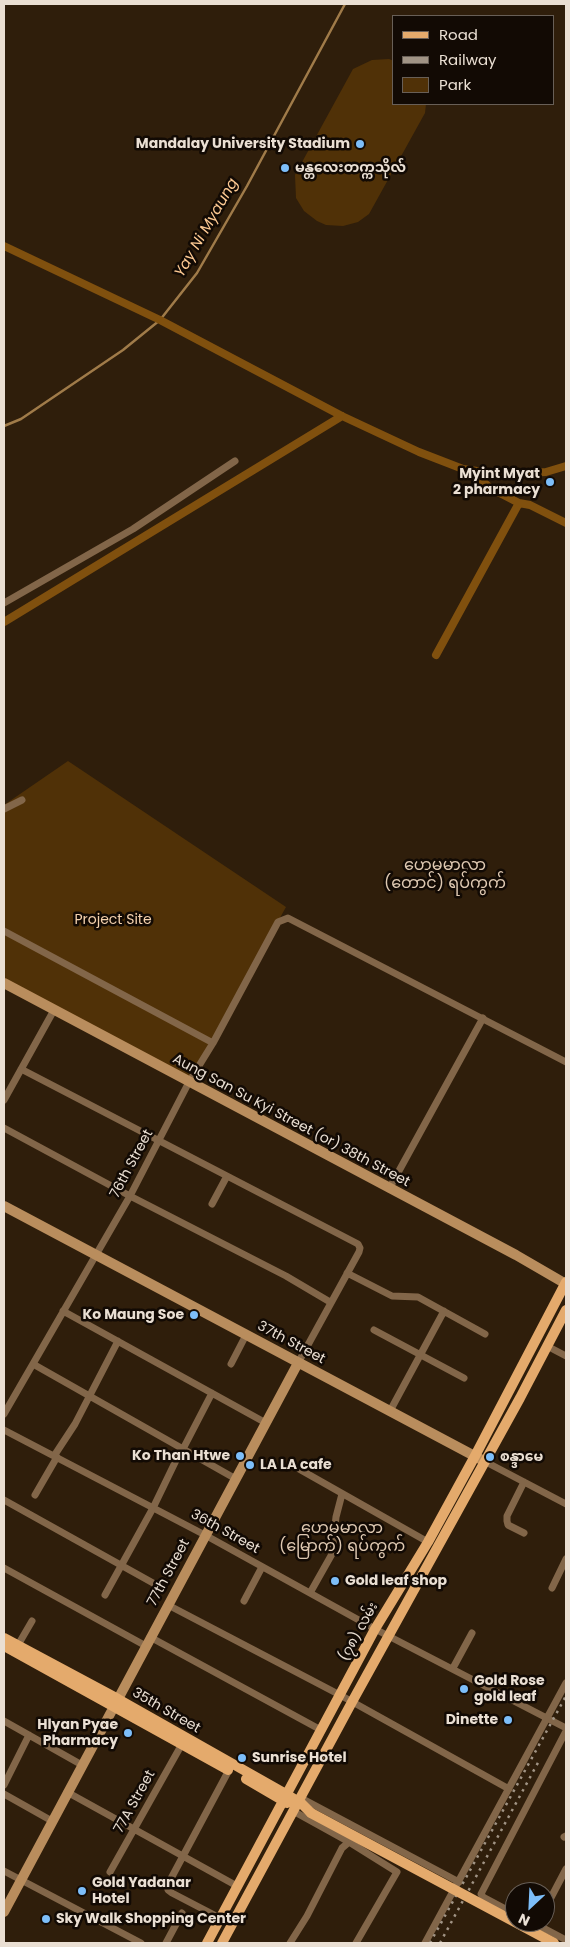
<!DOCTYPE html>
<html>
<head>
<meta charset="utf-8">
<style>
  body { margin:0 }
  #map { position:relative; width:570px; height:1947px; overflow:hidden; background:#2f1e0b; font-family:Poppins,sans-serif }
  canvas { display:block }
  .frame { position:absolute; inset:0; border:5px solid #eadfd3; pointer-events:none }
  .legend { position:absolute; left:392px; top:15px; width:162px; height:90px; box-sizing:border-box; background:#120a04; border:1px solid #685f57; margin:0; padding:6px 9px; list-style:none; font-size:15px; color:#eadfd3 }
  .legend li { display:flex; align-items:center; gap:10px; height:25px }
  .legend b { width:25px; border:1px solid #685f57 }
  .north { position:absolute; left:505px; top:1882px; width:50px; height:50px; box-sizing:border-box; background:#120a04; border:1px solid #685f57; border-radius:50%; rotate:205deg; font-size:14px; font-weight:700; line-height:20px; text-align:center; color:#eadfd3 }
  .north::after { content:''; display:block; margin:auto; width:18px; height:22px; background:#7dbef9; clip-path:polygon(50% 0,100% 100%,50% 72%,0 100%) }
</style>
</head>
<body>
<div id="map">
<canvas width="570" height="1947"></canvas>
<div class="frame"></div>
<ul class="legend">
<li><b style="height:6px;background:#e4aa6c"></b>Road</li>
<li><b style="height:6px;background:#a19485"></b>Railway</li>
<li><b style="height:14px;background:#503107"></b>Park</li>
</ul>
<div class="north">N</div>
</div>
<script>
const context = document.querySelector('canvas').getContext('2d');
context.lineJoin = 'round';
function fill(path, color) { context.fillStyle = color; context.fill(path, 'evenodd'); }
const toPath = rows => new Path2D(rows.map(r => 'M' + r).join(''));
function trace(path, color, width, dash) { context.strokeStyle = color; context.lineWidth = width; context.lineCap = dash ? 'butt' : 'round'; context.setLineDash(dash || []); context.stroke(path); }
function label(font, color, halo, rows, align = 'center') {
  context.font = font + ' Poppins,"Noto Sans Myanmar",sans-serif'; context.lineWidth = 5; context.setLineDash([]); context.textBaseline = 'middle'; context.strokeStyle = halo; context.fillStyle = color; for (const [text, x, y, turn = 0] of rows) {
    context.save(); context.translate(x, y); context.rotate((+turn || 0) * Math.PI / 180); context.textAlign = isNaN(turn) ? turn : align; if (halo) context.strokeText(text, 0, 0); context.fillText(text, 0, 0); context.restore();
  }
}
fill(toPath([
  [389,59,394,61,394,104,426,104,425,113,369,214,358,222,343,226,326,225,317,221,304,211,296,198,295,175,353,69,372,60],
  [68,761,286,907,189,1082,4,982,4,805]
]), '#503107');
trace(toPath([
  [4,426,21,419,123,350,160,320,197,273,247,186,345,4]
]), '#a07b49', 2.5);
trace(toPath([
  [4,246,160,320,342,416,419,452,463,469,498,474,546,472,566,466],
  [471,470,490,488,519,503,530,505,566,523],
  [4,622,342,416],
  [436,655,519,503]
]), '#80500e', 8);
trace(toPath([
  [4,603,133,529,235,461],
  [4,809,22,800],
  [4,931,213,1043],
  [21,1069,358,1244,360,1248,359,1252,298,1363],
  [4,1100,54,1010],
  [4,1128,130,1196,286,1276,330,1302],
  [389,1189,483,1018],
  [212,1204,227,1176],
  [347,1273,392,1296,418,1297,485,1334],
  [63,1311,266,1423],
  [374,1330,464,1378],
  [547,1346,566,1356],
  [33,1364,236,1479],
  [231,1364,246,1335],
  [390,1411,444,1311],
  [4,1414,130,1196,189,1082,213,1043,278,922,288,918,566,1062],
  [4,1430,205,1535,375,1629,566,1728],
  [183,1449,212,1393],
  [54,1456,75,1424,118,1341],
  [484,1461,566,1504],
  [299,1469,428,1542],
  [524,1482,507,1516,507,1521,508,1525,524,1533],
  [35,1495,57,1457],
  [4,1500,162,1588],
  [4,1568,146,1646],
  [552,1588,566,1559],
  [310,1593,332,1554,336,1517,342,1494],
  [105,1595,153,1508,182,1448],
  [244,1601,262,1567],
  [168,1605,340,1695,509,1789],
  [150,1637,321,1730],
  [18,1645,32,1621],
  [453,1668,472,1633],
  [4,1721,82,1765],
  [4,1785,29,1735],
  [67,1792,237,1886],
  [4,1794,52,1821],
  [301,1798,459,1882],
  [293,1811,349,1842],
  [564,1837,566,1836],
  [4,1871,141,1943],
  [110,1872,182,1744],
  [545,1909,566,1869],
  [515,1914,483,1897,481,1894,566,1731],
  [220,1918,172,1893,168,1890,167,1886,229,1770],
  [532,1922,566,1940],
  [166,1943,182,1913],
  [290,1943,307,1916,342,1848,349,1842,397,1872,356,1943],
  [425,1943,566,1683]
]), '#826649', 7);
trace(toPath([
  [4,983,516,1255,566,1284],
  [4,1206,482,1460],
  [4,1912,298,1363]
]), '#b98d5d', 10);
trace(toPath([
  [4,1638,118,1699,286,1794,302,1804,311,1813],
  [4,1646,228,1770],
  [246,1779,287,1803],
  [207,1943,375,1629,428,1542,475,1456,566,1282],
  [222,1943,352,1702,520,1398,566,1310]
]), '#e4aa6c', 10);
trace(toPath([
  [430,1943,566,1696],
  [440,1943,540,1759]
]), '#a19485', 2.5, [2.5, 5]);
trace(toPath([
  [311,1813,554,1943]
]), '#e4aa6c', 10);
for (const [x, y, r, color] of [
  [360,144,5,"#7dbef9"],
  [285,168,5,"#7dbef9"],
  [550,482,5,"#7dbef9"],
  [194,1315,5,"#7dbef9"],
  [240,1456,5,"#7dbef9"],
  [490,1457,5,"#7dbef9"],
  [250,1465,5,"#7dbef9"],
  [335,1581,5,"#7dbef9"],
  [464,1689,5,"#7dbef9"],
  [508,1720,5,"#7dbef9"],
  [128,1733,5,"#7dbef9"],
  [242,1758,5,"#7dbef9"],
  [82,1891,5,"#7dbef9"],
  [46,1919,5,"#7dbef9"]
]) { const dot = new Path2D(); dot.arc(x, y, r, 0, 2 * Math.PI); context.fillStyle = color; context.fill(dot); trace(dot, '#120a04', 2); }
label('bold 14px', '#eadfd3', '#120a04', [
  ["Mandalay University Stadium",350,144,"right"],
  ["မန္တလေးတက္ကသိုလ်",295,168],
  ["Myint Myat",540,474,"right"],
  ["2 pharmacy",540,490,"right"],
  ["Ko Maung Soe",184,1315,"right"],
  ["Ko Than Htwe",230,1456,"right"],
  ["စန္ဒာမေ",500,1457],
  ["LA LA cafe",260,1465],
  ["Gold leaf shop",345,1581],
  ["Gold Rose",474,1681],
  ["gold leaf",474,1697],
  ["Dinette",498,1720,"right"],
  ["Hlyan Pyae",118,1725,"right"],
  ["Pharmacy",118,1741,"right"],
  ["Sunrise Hotel",252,1758],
  ["Gold Yadanar",92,1883],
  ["Hotel",92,1899],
  ["Sky Walk Shopping Center",56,1919]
], 'left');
label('14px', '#f5d2ae', '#120a04', [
  ["Project Site",113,920]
]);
label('14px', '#eadfd3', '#120a04', [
  ["Aung San Su Kyi Street (or) 38th Street",291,1121,28],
  ["76th Street",132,1164,-62],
  ["37th Street",291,1343,28],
  ["36th Street",225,1532,29],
  ["77th Street",169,1573,-62],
  ["(၇၈) လမ်း",359,1632,-61],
  ["35th Street",166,1711,30],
  ["77A Street",135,1802,-61]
]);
label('italic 15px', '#fdc992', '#120a04', [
  ["Yay Ni Myaung",207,228,-60]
]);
label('16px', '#dec8b1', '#120a04', [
  ["ဟေမမာလာ",445,866],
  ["(တောင်) ရပ်ကွက်",445,884],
  ["ဟေမမာလာ",342,1529],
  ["(မြောက်) ရပ်ကွက်",342,1547]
]);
</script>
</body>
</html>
